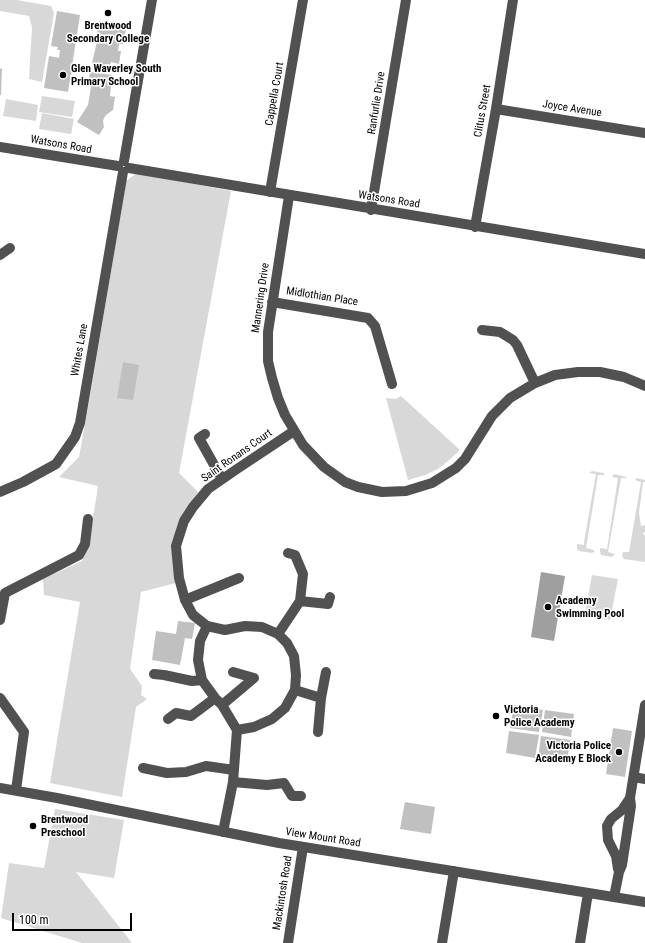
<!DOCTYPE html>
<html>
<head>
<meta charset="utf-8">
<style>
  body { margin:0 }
  #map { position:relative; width:645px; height:943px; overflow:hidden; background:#fff; font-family:"Roboto Condensed",sans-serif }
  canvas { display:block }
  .scale { position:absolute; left:12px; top:913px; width:120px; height:18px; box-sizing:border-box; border:2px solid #000; border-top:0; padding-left:5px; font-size:12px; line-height:14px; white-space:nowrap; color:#000; -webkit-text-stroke:3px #fff; paint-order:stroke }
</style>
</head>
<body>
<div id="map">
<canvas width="645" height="943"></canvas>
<div class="scale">100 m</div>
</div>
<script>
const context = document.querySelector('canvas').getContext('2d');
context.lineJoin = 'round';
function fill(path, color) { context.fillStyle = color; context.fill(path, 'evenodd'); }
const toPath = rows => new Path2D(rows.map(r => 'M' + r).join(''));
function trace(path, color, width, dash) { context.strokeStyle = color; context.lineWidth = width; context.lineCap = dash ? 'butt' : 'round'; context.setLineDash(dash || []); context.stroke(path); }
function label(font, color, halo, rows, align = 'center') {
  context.font = font + ' "Roboto Condensed",sans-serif'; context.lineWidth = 3; context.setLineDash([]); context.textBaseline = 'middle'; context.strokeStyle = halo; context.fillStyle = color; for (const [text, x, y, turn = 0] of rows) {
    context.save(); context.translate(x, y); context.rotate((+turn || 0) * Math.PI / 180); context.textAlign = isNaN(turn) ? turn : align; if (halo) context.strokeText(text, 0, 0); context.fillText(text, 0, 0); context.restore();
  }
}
fill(toPath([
  [0,0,17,0,51,6,54,13,42,82,29,79,32,27,29,16,0,11],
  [42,96,75,101,72,117,39,112],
  [6,99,38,105,36,121,3,116],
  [42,113,74,119,71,134,39,129],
  [137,173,231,191,179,473,198,492,178,529,176,583,141,592,130,669,142,686,141,695,147,699,136,707,122,797,50,783,80,602,44,595,43,579,82,561,89,544,98,486,59,477,79,457,90,397,126,181],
  [401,396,460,450,449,460,438,469,425,475,408,480,386,398,396,399],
  [592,471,603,473,605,474,604,475,598,475,586,548,594,550,594,552,592,553,579,551,577,549,577,544,584,545,584,542,596,474,589,473],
  [614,474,626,477,627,478,621,478,608,552,615,554,612,557,601,555,600,551,600,548,607,549,618,478,612,477],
  [637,478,645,480,645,482,643,482,639,513,641,526,645,525,645,532,643,533,645,536,645,562,624,559,622,556,623,552,629,552,641,482,635,480],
  [592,575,618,579,610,620,585,614],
  [55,809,124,820,114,878,76,872,132,943,82,943,1,918,9,863,44,868]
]), '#d8d8d8');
fill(toPath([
  [541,572,565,576,554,641,531,637]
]), '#9f9f9f');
fill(toPath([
  [57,11,80,15,68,92,44,88,49,56,59,58,60,50,57,50,58,47,51,46],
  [99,21,113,23,112,27,126,29,123,44,119,44,118,51,121,51,119,64,111,62,110,65,105,64,105,65,92,63,99,33,97,33],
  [2,68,1,95,0,95,0,69],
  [90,72,112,75,110,96,115,97,113,110,106,115,104,118,103,121,104,127,99,135,77,122,88,105,91,87,88,86],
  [123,362,139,365,133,400,117,398],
  [178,621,195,623,192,639,185,638,180,665,152,660,156,631,176,634],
  [514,705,543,710,539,732,510,728],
  [545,710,574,714,571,737,542,732],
  [613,728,632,731,625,777,606,774],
  [509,731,539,735,535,758,506,753],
  [541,736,570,740,567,763,538,758],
  [405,802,435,807,431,834,400,829]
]), '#c0c0c0');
trace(toPath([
  [496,109,645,133],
  [0,147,118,166],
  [124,161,152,0],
  [129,168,645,254],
  [270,192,303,0],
  [289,196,268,332,268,361,272,378,278,398,285,415,303,445,324,467,345,482,358,487,382,492,406,491,432,483,456,468,465,459,492,416,510,398,535,383,555,375,578,372,600,372,624,377,645,386],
  [371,210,406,0],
  [475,227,496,109,513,0],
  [0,255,10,248],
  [272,302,368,318,375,326,392,384],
  [482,330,500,332,513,340,517,345,535,383],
  [205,434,199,438,222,479],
  [0,492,23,482,56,464,75,437,80,423,123,172],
  [288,553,295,555,303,574,300,601],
  [185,600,239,578],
  [0,620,5,593,79,555,85,544,88,519],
  [207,626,200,641,198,660,202,680,215,698,222,705,237,730,233,782,223,832],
  [278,634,300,601,328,604,330,597],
  [154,674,164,675,192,681,202,680],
  [295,690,321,698],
  [0,698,24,732,16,790],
  [222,705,254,678,233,672],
  [168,719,176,713,191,716,215,698],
  [237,730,254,727,272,719,285,708,295,690,296,675,294,656,287,643,278,634,262,627,245,626,225,630,207,626,193,615,185,600,179,578,176,546,184,521,193,507,208,489,237,469,294,431],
  [318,732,321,698,326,672],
  [143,768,167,773,186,772,206,766,234,770],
  [634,777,645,779],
  [233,782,267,785,284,783,292,796,301,796],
  [0,788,57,798,279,843,645,902],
  [618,869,616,856,608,840,607,826,611,819,622,810,630,798],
  [614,897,619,872,622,865,631,806,630,798,645,705],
  [288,943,303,847],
  [442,943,454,871],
  [580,943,588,893]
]), '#515151', 10);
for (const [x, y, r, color] of [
  [108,13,4,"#000"],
  [63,75,4,"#000"],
  [548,607,4,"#000"],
  [496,716,4,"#000"],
  [619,752,4,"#000"],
  [33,826,4,"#000"]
]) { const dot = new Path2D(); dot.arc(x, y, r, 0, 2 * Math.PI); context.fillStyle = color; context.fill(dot); trace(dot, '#fff', 1.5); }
label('bold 11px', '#000', '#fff', [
  ["Brentwood",108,26,"center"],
  ["Secondary College",108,39,"center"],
  ["Glen Waverley South",71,69],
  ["Primary School",71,82],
  ["Academy",556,601],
  ["Swimming Pool",556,614],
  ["Victoria",504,710],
  ["Police Academy",504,723],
  ["Victoria Police",611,746,"right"],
  ["Academy E Block",611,759,"right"],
  ["Brentwood",41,820],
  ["Preschool",41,833]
], 'left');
label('11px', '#000', '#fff', [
  ["Cappella Court",275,94,-80],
  ["Ranfurlie Drive",377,103,-81],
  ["Joyce Avenue",572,109,9],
  ["Clitus Street",483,111,-80],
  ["Watsons Road",61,145,10],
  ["Watsons Road",389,200,9],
  ["Midlothian Place",322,297,9],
  ["Mannering Drive",261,298,-82],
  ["Whites Lane",80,350,-80],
  ["Saint Ronans Court",237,456,-35],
  ["View Mount Road",323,838,9],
  ["Mackintosh Road",283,893,-81]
]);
</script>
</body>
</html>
